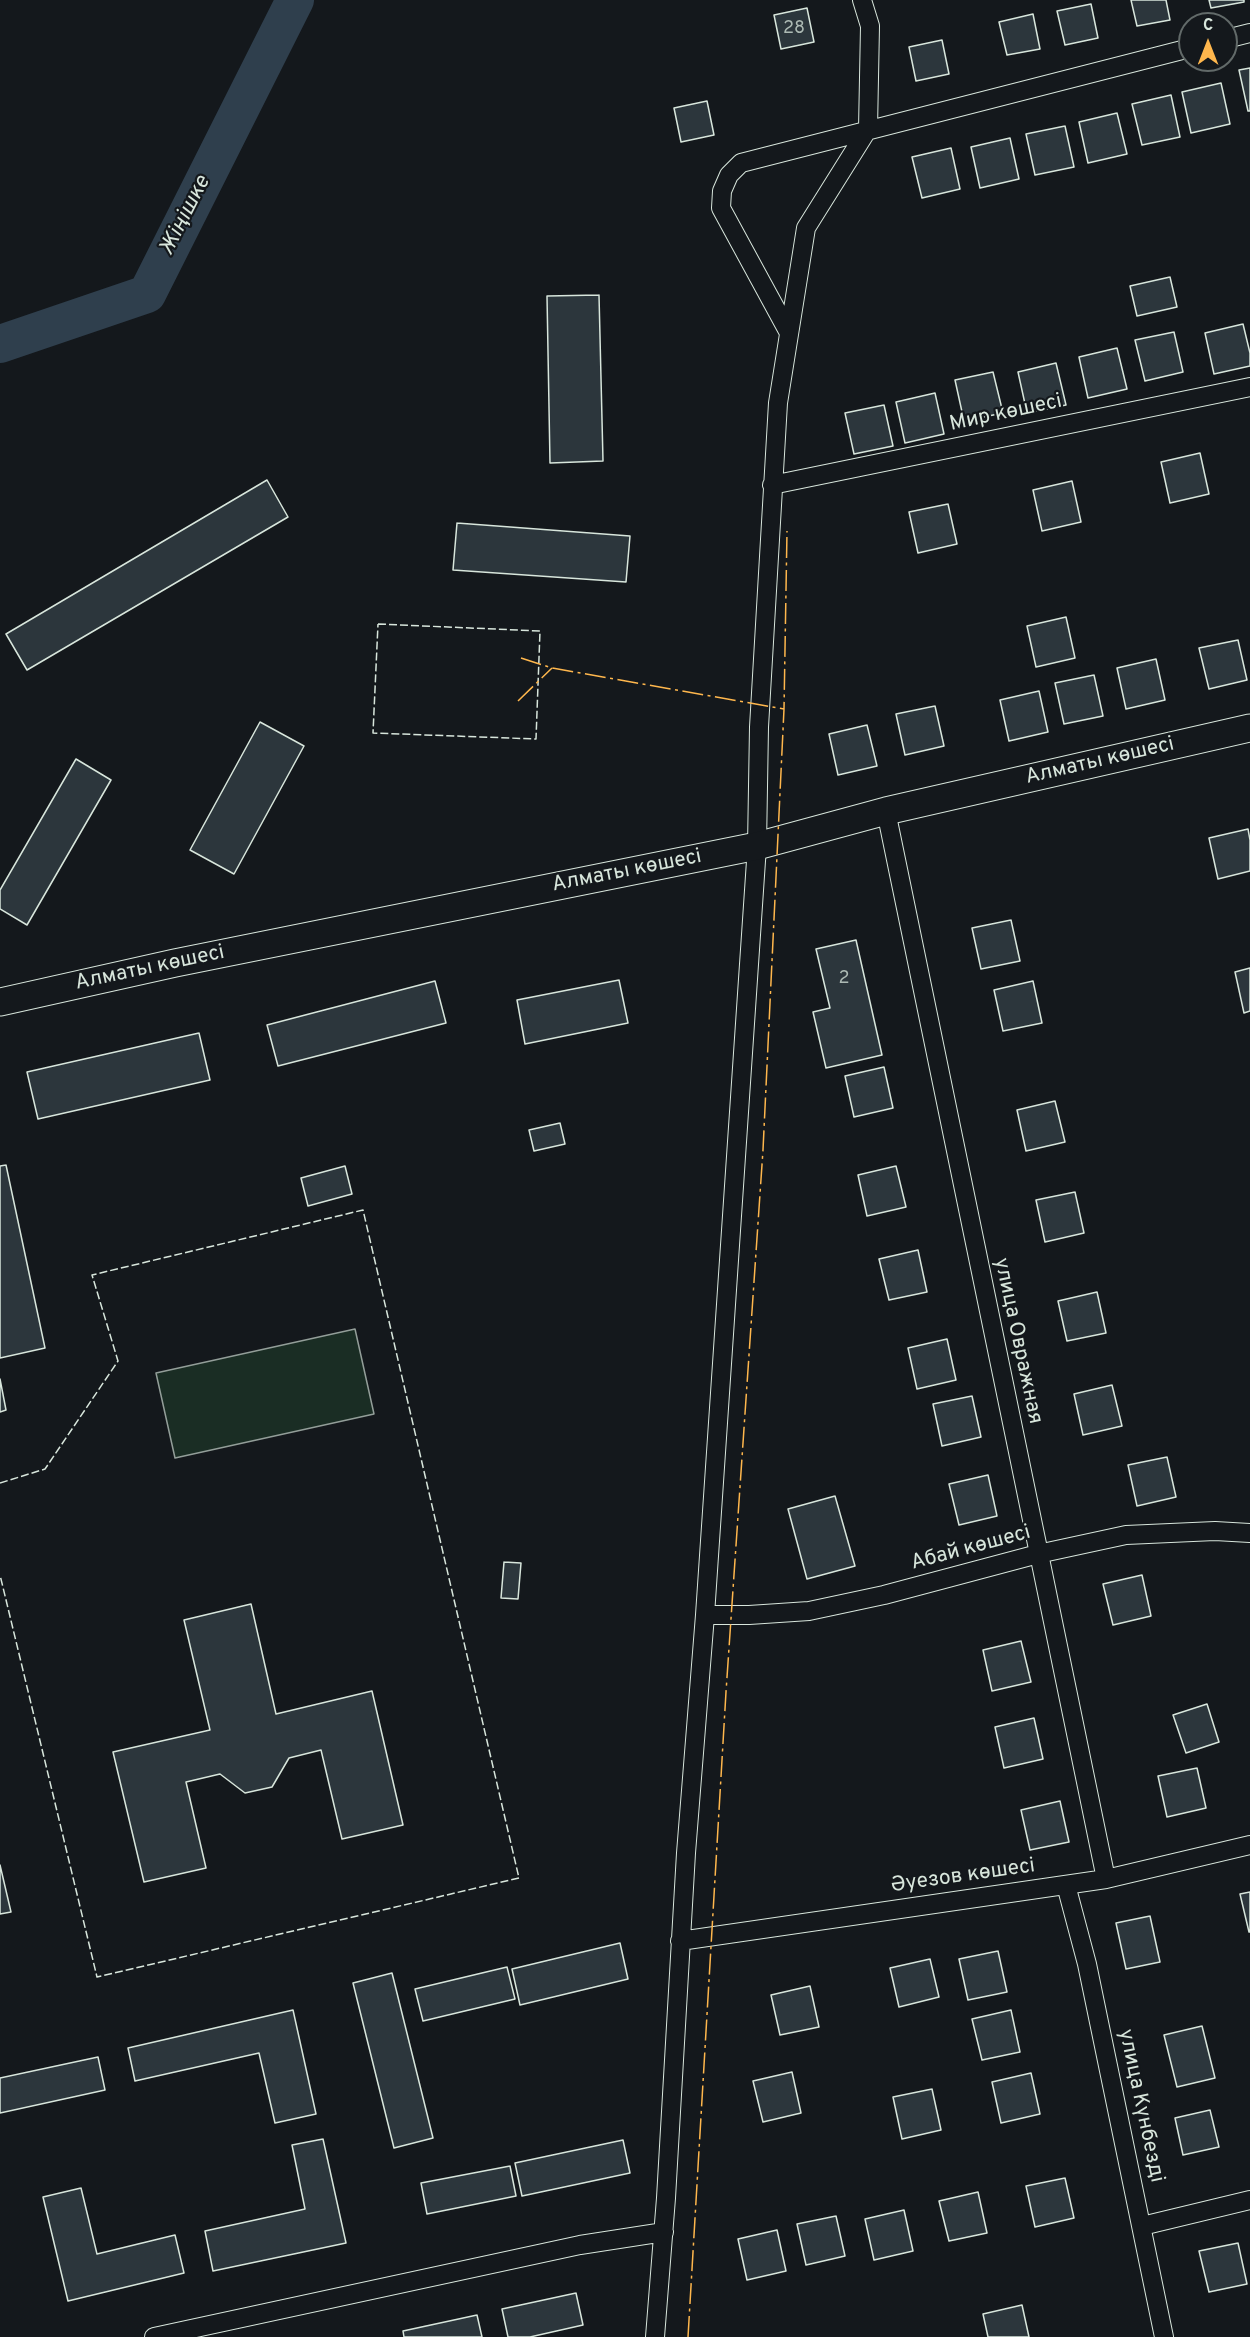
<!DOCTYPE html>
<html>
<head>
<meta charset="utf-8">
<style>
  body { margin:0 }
  #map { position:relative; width:1250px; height:2337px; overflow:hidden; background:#14181c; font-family:Overpass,sans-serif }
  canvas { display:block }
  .north { position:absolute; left:1178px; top:12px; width:60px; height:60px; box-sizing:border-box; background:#14181c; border:2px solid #626a69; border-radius:50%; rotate:0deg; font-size:16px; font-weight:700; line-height:24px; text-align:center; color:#d8e6dc }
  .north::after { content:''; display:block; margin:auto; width:21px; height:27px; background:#ffb74d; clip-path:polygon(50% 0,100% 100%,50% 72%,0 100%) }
</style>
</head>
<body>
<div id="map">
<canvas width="1250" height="2337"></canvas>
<div class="north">С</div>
</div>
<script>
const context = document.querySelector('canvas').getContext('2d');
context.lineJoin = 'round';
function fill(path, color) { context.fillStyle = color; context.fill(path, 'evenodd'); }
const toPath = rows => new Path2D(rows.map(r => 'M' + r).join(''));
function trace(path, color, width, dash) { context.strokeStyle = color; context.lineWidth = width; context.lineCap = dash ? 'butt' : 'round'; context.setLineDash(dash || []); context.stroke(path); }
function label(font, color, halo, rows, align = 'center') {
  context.font = font + ' Overpass,sans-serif'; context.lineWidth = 4.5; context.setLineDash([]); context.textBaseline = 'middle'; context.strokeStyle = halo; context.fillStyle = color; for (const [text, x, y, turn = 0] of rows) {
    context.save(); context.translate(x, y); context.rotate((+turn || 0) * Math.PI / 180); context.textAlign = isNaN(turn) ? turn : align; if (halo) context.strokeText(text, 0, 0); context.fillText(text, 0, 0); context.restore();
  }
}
const green = toPath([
  [355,1329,374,1414,175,1458,156,1373,355,1329]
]);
fill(green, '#1a2d24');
trace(green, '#939e99', 1.5);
trace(toPath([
  [0,344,147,294,295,0]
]), '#2f3f4d', 38);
const building = toPath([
  [1131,0,1166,0,1170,20,1137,26,1131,0],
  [1209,0,1244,0,1244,2,1211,8,1209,0],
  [1091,4,1098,38,1065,45,1057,11,1091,4],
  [807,8,814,42,781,49,774,15,807,8],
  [1033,14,1040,49,1007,55,999,22,1033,14],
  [942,40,949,74,916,81,909,47,942,40],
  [1250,68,1250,111,1248,111,1239,70,1250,68],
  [1221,83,1230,124,1191,133,1182,92,1221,83],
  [1171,95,1180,137,1142,145,1132,104,1171,95],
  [707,101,714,135,681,142,674,108,707,101],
  [1117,113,1127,154,1088,163,1079,122,1117,113],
  [1065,126,1074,167,1035,175,1026,134,1065,126],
  [1010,138,1019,179,980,188,971,147,1010,138],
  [951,148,960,189,922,198,912,157,951,148],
  [1170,277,1177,307,1137,316,1130,286,1170,277],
  [599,295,603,461,550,463,547,296,599,295],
  [1243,324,1250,353,1250,366,1214,374,1205,333,1243,324],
  [1174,332,1183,372,1145,381,1135,340,1174,332],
  [1117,348,1127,389,1088,398,1079,357,1117,348],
  [1056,363,1066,405,1027,413,1018,372,1056,363],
  [993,372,1003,413,964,421,955,380,993,372],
  [935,393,944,434,905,443,896,402,935,393],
  [884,405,893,446,854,454,845,413,884,405],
  [1200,453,1209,494,1170,503,1161,462,1200,453],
  [267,480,288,517,27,670,6,634,267,480],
  [1072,481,1081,522,1042,531,1033,490,1072,481],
  [948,504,957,544,918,553,909,512,948,504],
  [457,523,630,536,626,582,453,570,457,523],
  [1066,617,1075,658,1036,667,1027,626,1066,617],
  [1238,640,1247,680,1209,689,1199,648,1238,640],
  [1156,659,1165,700,1126,709,1117,668,1156,659],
  [1094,675,1103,716,1064,724,1055,683,1094,675],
  [1039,691,1048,732,1009,741,1000,700,1039,691],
  [935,706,944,746,905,755,896,714,935,706],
  [260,722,304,746,234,874,190,850,260,722],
  [867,725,877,766,838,775,829,734,867,725],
  [76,759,111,780,27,925,0,909,0,890,76,759],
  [1248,829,1250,840,1250,871,1218,879,1209,838,1248,829],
  [1011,920,1020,961,981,969,972,928,1011,920],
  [856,940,882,1055,826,1068,813,1012,830,1008,816,949,856,940],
  [1250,968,1250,1011,1244,1013,1235,972,1250,968],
  [619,980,628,1023,525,1044,517,1000,619,980],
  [435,981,446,1023,278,1066,267,1025,435,981],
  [1033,981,1042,1023,1003,1031,994,990,1033,981],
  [199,1033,210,1080,38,1119,27,1072,199,1033],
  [884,1067,893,1108,854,1117,845,1076,884,1067],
  [1055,1101,1065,1142,1026,1151,1017,1110,1055,1101],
  [560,1123,565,1144,534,1151,529,1130,560,1123],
  [6,1165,45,1348,0,1358,0,1166,6,1165],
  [345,1166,352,1194,308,1206,301,1178,345,1166],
  [896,1166,906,1207,867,1216,858,1175,896,1166],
  [1075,1192,1084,1233,1045,1242,1036,1200,1075,1192],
  [918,1250,927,1292,889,1300,879,1259,918,1250],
  [1097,1292,1106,1333,1067,1341,1058,1301,1097,1292],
  [947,1339,956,1380,917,1389,908,1348,947,1339],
  [0,1379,6,1410,0,1412,0,1379],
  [1112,1385,1122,1426,1083,1435,1074,1394,1112,1385],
  [972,1396,981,1437,942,1446,933,1404,972,1396],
  [1167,1457,1176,1497,1137,1506,1128,1465,1167,1457],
  [988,1475,997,1516,959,1525,949,1484,988,1475],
  [835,1496,855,1566,807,1579,788,1509,835,1496],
  [504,1562,521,1563,518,1599,501,1598,504,1562],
  [1142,1575,1151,1616,1113,1625,1103,1584,1142,1575],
  [251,1604,276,1714,372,1691,403,1825,342,1839,321,1750,289,1758,272,1787,245,1793,220,1774,186,1782,206,1868,144,1882,113,1752,210,1730,184,1620,251,1604],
  [1021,1641,1031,1682,992,1691,983,1650,1021,1641],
  [1207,1704,1219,1742,1186,1753,1173,1715,1207,1704],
  [1034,1718,1043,1759,1004,1768,995,1727,1034,1718],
  [1197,1768,1206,1808,1167,1817,1158,1776,1197,1768],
  [1060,1801,1069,1842,1030,1850,1021,1810,1060,1801],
  [0,1865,11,1912,0,1914,0,1865],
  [1250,1892,1250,1932,1249,1932,1240,1894,1250,1892],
  [1150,1916,1160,1962,1126,1969,1116,1923,1150,1916],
  [620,1943,628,1979,520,2005,512,1969,620,1943],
  [998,1951,1007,1992,968,2000,959,1959,998,1951],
  [930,1959,939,1997,899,2007,890,1968,930,1959],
  [507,1967,515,1999,423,2021,415,1989,507,1967],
  [392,1973,433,2138,394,2148,353,1983,392,1973],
  [810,1986,819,2027,780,2035,771,1995,810,1986],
  [293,2010,316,2114,275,2123,259,2053,135,2081,128,2048,293,2010],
  [1011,2010,1020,2052,982,2060,972,2019,1011,2010],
  [1202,2026,1215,2078,1177,2087,1164,2035,1202,2026],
  [98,2057,105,2090,0,2113,0,2078,98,2057],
  [792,2072,801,2113,763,2122,753,2081,792,2072],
  [1031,2073,1040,2114,1001,2123,992,2082,1031,2073],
  [932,2089,941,2130,902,2139,893,2097,932,2089],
  [1210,2110,1219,2147,1183,2155,1175,2118,1210,2110],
  [323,2139,346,2243,213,2271,205,2231,305,2209,292,2145,323,2139],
  [623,2140,630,2173,522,2196,515,2163,623,2140],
  [510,2166,516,2196,427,2214,421,2183,510,2166],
  [1065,2178,1074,2218,1035,2227,1026,2186,1065,2178],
  [81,2188,97,2254,175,2235,184,2273,68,2301,43,2197,81,2188],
  [978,2192,987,2233,949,2241,939,2201,978,2192],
  [904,2210,913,2251,874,2260,865,2219,904,2210],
  [836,2216,845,2256,806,2265,797,2224,836,2216],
  [777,2230,786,2271,747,2280,738,2239,777,2230],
  [1238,2243,1247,2284,1209,2292,1199,2251,1238,2243],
  [576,2293,583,2325,530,2337,508,2337,502,2309,576,2293],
  [1022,2305,1029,2337,988,2337,983,2314,1022,2305],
  [477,2315,482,2337,404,2337,403,2331,477,2315]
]);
fill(building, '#2c363c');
trace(building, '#d8e6dc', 1.5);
const street = toPath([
  [1226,39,1250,33],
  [789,333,721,208,722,191,729,175,741,163,1190,48],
  [772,485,1250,387],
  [886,811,1106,1879],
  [705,1615,749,1615,809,1611,884,1595,1038,1554,1126,1535,1215,1531,1250,1533],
  [1066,1885,1087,1964,1164,2337],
  [680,1941,1106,1879,1250,1845],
  [1142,2226,1250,2200],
  [154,2337,580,2245,664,2232],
  [655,2337,666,2198,686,1853,705,1615,757,846,759,727,778,403,806,228,868,129,870,26,862,0]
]);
const secondary = toPath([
  [0,1002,175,963,757,846,886,811,1250,728]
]);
trace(street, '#d8e6dc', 20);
trace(secondary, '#d8e6dc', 29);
trace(street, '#14181c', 18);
trace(secondary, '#14181c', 27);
trace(toPath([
  [378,624,540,631,536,739,373,733,378,624],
  [0,1483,45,1469,118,1361,92,1275,363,1210,519,1878,97,1977,0,1575]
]), '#d8e6dc', 1.5, [8, 3]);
trace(toPath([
  [521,658,552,668,784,709],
  [518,701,552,668],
  [688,2337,726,1692,763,1150,784,709,787,531]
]), '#ffb74d', 1.5, [21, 4.5, 3, 4.5]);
label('18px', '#adbab4', null, [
  ["28",794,29],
  ["2",844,979]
]);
label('21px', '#d8e6dc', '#14181c', [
  ["Мир көшесі",1006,414,-12],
  ["Алматы көшесі",1100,762,-13],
  ["Алматы көшесі",627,872,-11],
  ["Алматы көшесі",150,969,-12],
  ["улица Овражная",1017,1341,78],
  ["Абай көшесі",971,1549,-15],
  ["Әуезов көшесі",963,1877,-8],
  ["улица Күнбезді",1140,2106,78]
]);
label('italic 22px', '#d8e6dc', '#14181c', [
  ["Жіңішке",186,216,-63]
]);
</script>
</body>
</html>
